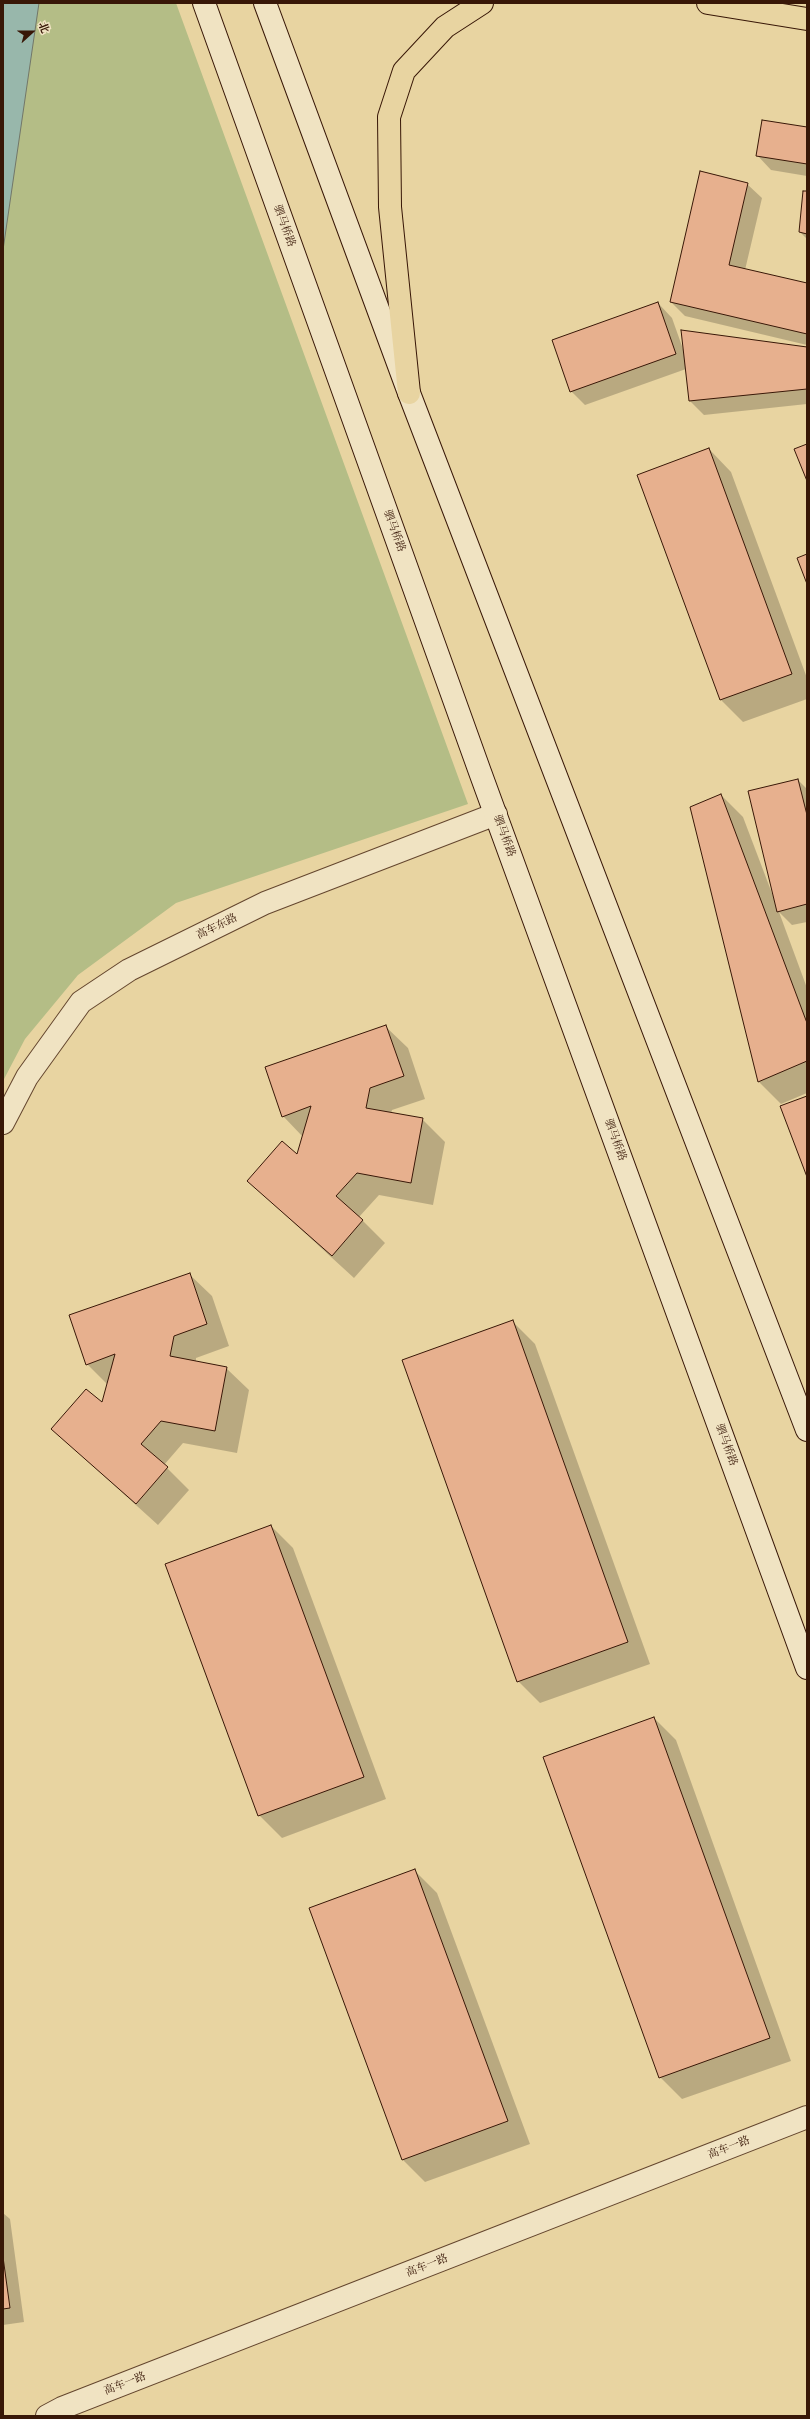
<!DOCTYPE html>
<html>
<head>
<meta charset="utf-8">
<style>
  body { margin:0 }
  #map { position:relative; width:810px; height:2419px; overflow:hidden; background:#e8d4a1; font-family:Alegreya,"Noto Serif SC",serif }
  canvas { display:block }
  .frame { position:absolute; inset:0; border:4px solid #381707; pointer-events:none }
  .north { position:absolute; left:12px; top:12px; width:40px; height:40px; -webkit-text-stroke:3px #f0e3c2; paint-order:stroke; rotate:69deg; font-size:11px; font-weight:700; line-height:16px; text-align:center; color:#381707 }
  .north::after { content:''; display:block; margin:auto; width:14px; height:18px; background:#381707; clip-path:polygon(50% 0,100% 100%,50% 72%,0 100%) }
</style>
</head>
<body>
<div id="map">
<canvas width="810" height="2419"></canvas>
<div class="frame"></div>
<div class="north">北</div>
</div>
<script>
const context = document.querySelector('canvas').getContext('2d');
context.lineJoin = 'round';
function fill(path, color) { context.fillStyle = color; context.fill(path, 'evenodd'); }
const toPath = rows => new Path2D(rows.map(r => 'M' + r).join(''));
function trace(path, color, width, dash) { context.strokeStyle = color; context.lineWidth = width; context.lineCap = dash ? 'butt' : 'round'; context.setLineDash(dash || []); context.stroke(path); }
function label(font, color, halo, rows, align = 'center') {
  context.font = font + ' Alegreya,"Noto Serif SC",serif'; context.lineWidth = 3; context.setLineDash([]); context.textBaseline = 'middle'; context.strokeStyle = halo; context.fillStyle = color; for (const [text, x, y, turn = 0] of rows) {
    context.save(); context.translate(x, y); context.rotate((+turn || 0) * Math.PI / 180); context.textAlign = isNaN(turn) ? turn : align; if (halo) context.strokeText(text, 0, 0); context.fillText(text, 0, 0); context.restore();
  }
}
fill(toPath([
  [3,3,176,3,468,804,176,903,78,975,25,1039,3,1081]
]), '#b4bd86');
const water = toPath([
  [3,3,39,3,3,250,3,3]
]);
fill(water, '#98b7ab');
trace(water, '#727769', 1);
fill(toPath([
  [807,128,807,176,771,170,757,155],
  [747,184,762,198,745,270,807,284,807,345,685,316,671,302],
  [807,192,807,239,800,232],
  [658,303,672,318,683,349,807,348,807,404,704,415,690,401,686,369,585,405,571,391],
  [709,449,731,472,807,678,807,699,743,722,721,700,639,475],
  [798,780,807,789,807,922,792,925,779,912,807,988,807,1093,781,1104,759,1082,691,808,721,795,743,817,773,896],
  [385,1026,408,1048,425,1099,392,1110,391,1114,422,1119,445,1142,433,1205,379,1195,359,1217,385,1243,354,1278,248,1181,298,1156,303,1137,283,1116],
  [189,1274,212,1296,229,1346,196,1358,196,1362,226,1368,249,1390,237,1453,183,1443,164,1465,189,1490,158,1525,52,1429,103,1404,108,1385,87,1364],
  [512,1321,535,1344,650,1664,540,1703,518,1681],
  [271,1526,293,1548,386,1799,282,1838,259,1815],
  [654,1718,676,1740,791,2061,682,2099,660,2077],
  [415,1871,437,1893,530,2144,425,2182,403,2160,311,1909],
  [3,2213,10,2219,24,2322,3,2325]
]), '#0003');
const building = toPath([
  [762,120,807,127,807,164,756,156,762,120],
  [700,171,748,183,729,265,807,283,807,334,670,302,700,171],
  [803,191,807,191,807,234,799,232,803,191],
  [658,302,676,354,570,392,552,340,658,302],
  [681,330,807,347,807,389,689,401,681,330],
  [807,444,807,481,794,449,807,444],
  [709,448,792,674,720,700,637,475,709,448],
  [807,554,807,584,797,558,807,554],
  [798,779,807,815,807,904,777,912,748,791,798,779],
  [721,794,807,1023,807,1061,758,1082,690,807,721,794],
  [386,1025,404,1076,370,1088,366,1108,423,1118,411,1183,357,1173,336,1196,363,1220,332,1256,247,1181,282,1141,297,1154,311,1106,282,1117,265,1067,386,1025],
  [807,1096,807,1177,780,1106,807,1096],
  [190,1273,207,1324,174,1336,170,1356,227,1367,215,1431,161,1421,141,1444,168,1467,136,1504,51,1429,86,1389,102,1402,115,1354,86,1365,69,1315,190,1273],
  [513,1320,628,1642,517,1682,402,1360,513,1320],
  [271,1525,364,1777,258,1816,165,1564,271,1525],
  [654,1717,770,2038,659,2078,543,1757,654,1717],
  [415,1869,508,2121,402,2160,309,1908,415,1869],
  [3,2257,10,2308,3,2309,3,2257]
]);
fill(building, '#e7b08e');
trace(building, '#381707', 1);
const street = toPath([
  [3,1123,27,1077,81,1002,129,970,265,903,496,814],
  [47,2416,62,2408,807,2117]
]);
const secondary = toPath([
  [204,3,480,772,807,1668],
  [265,3,409,393,807,1430]
]);
const primary = toPath([
  [708,3,807,19],
  [409,393,390,207,389,117,404,71,445,27,482,3]
]);
trace(street, '#64462e', 24);
trace(secondary, '#381707', 24);
trace(primary, '#381707', 24);
trace(street, '#f0e3c2', 22);
trace(secondary, '#f0e3c2', 22);
trace(primary, '#e8d4a1', 22);
label('11px', '#381707', '#f0e3c2', [
  ["驷马桥路",284,226,70],
  ["驷马桥路",394,531,70],
  ["驷马桥路",504,836,70],
  ["高车东路",217,927,-26],
  ["驷马桥路",615,1140,70],
  ["驷马桥路",726,1445,70],
  ["高车一路",729,2148,-21],
  ["高车一路",427,2266,-21],
  ["高车一路",125,2384,-21]
]);
</script>
</body>
</html>
